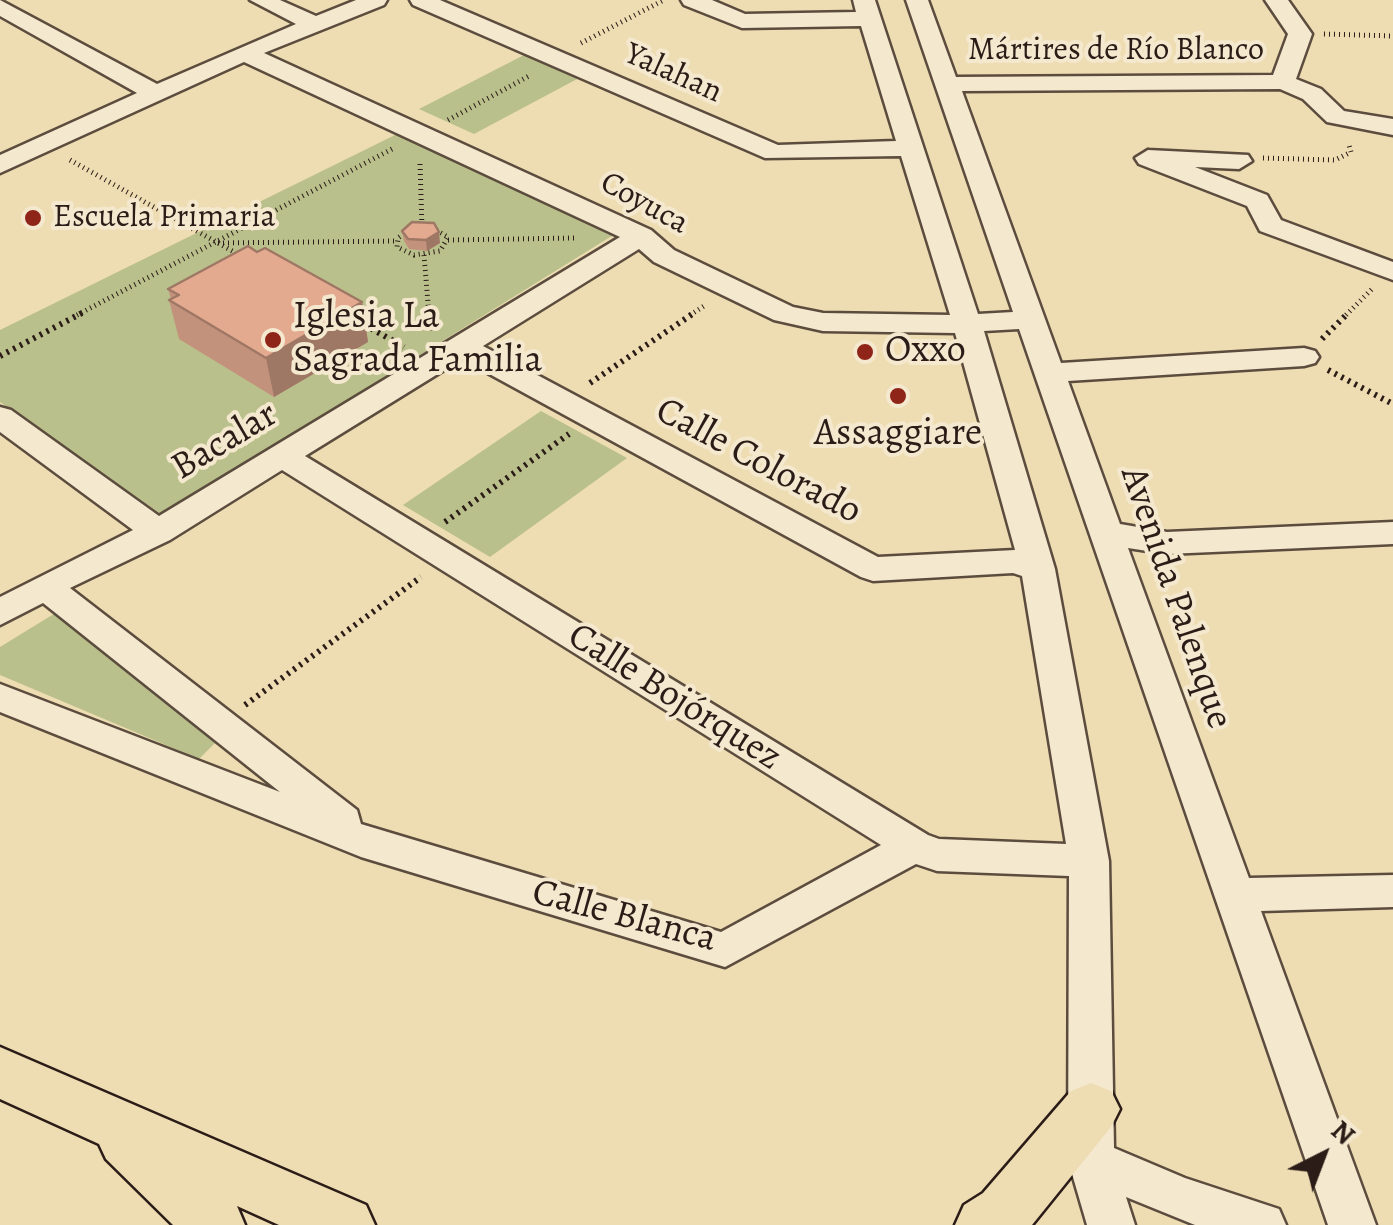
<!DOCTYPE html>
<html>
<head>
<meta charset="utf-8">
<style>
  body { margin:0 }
  #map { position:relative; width:1393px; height:1225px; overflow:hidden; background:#eedcb3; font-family:Alegreya,serif }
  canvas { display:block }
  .north { position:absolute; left:1273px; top:1105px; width:100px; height:100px; -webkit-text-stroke:8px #f4e8ce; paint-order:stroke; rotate:42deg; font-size:28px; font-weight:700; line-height:40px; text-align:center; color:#2b1c17 }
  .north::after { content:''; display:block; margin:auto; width:35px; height:45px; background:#2b1c17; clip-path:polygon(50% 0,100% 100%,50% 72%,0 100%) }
</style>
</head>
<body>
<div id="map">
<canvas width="1393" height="1225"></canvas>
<div class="north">N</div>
</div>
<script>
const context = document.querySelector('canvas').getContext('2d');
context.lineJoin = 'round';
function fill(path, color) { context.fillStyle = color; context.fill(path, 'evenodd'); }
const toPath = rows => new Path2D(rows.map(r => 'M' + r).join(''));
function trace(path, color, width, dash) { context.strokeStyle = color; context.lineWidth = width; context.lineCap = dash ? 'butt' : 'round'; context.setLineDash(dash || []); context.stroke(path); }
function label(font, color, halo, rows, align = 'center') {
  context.font = font + ' Alegreya,serif'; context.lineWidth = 8; context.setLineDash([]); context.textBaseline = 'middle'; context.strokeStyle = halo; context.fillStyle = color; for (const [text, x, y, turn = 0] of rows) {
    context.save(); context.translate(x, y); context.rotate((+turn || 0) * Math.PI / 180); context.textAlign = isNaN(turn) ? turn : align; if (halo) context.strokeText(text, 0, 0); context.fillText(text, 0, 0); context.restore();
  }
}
fill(toPath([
  [524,55,579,78,474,134,419,109],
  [397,134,615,234,162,515,0,402,0,330],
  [541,411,627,458,490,557,403,505],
  [57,612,221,737,199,759,0,675,0,647]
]), '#bac08b');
const minor = toPath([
  [0,0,157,84,296,24,250,0,280,0,316,16,356,0,387,0,384,5,264,53,651,230,674,250,793,307,823,313,950,315,901,156,765,158,413,5,410,0,440,0,778,145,896,141,861,26,742,28,684,5,681,0,712,0,745,14,856,12,853,0,875,0,978,314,1013,312,906,0,928,0,956,77,1273,75,1288,34,1265,0,1288,0,1312,34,1296,79,1321,89,1344,111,1393,119,1393,135,1327,122,1303,99,1280,89,962,91,1061,363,1304,348,1315,351,1319,357,1315,363,1304,366,1068,381,1120,524,1167,532,1393,522,1393,544,1167,554,1128,548,1249,878,1393,875,1393,907,1261,911,1376,1225,1328,1225,1019,329,984,331,1055,569,1109,861,1114,1148,1185,1178,1279,1209,1286,1225,1195,1225,1126,1197,1135,1225,1087,1225,1068,1160,1069,876,937,871,916,864,725,967,361,857,0,712,0,684,280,792,43,603,0,625,0,597,133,530,0,432,0,407,11,410,159,516,620,237,244,62,0,173,0,155,137,93,0,16,0,0],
  [639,249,654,262,774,320,823,331,955,333,1015,550,878,557,483,346,639,249],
  [462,359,861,577,873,581,1013,573,1022,576,1066,844,939,839,928,835,305,456,462,359],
  [282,470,881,845,721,932,361,824,357,810,70,588,170,540,282,470],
  [1148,150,1248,155,1252,161,1239,169,1195,167,1267,195,1281,220,1393,262,1393,280,1260,231,1247,206,1139,164,1135,158,1148,150]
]);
const major = toPath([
  [0,1047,366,1205,375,1225,279,1225,237,1206,245,1225,173,1225,106,1159,99,1144,0,1099,0,1047],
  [1091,1083,1111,1091,1120,1109,1111,1127,1032,1225,955,1225,964,1205,983,1193,1071,1091,1091,1083]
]);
trace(minor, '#5c4c3e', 5);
trace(major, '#2b1c17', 5);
trace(toPath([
  [1324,34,1393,36],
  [581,43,664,0],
  [448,120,529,76],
  [1263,158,1335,160,1351,152,1349,145],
  [70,160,243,257],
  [420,164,422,228],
  [432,228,448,237,440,251,414,255,397,247,398,238,409,230,432,228],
  [448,240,576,238],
  [218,243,397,241],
  [424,255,429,315],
  [77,315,392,149],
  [690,315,704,306],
  [1346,315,1373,288]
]), '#2b1c17', 5, [1, 4]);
trace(toPath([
  [429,313,430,331],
  [358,321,404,347],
  [1322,339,1348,313],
  [0,356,82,313],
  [1328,370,1393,404],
  [590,383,694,313],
  [445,522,569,434],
  [245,705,421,577]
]), '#2b1c17', 6, [2.5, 5]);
fill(minor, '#f4e8ce');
fill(major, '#eedcb3');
fill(toPath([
  [402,231,440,243,427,251,409,249,404,241],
  [257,252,362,302,368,342,274,397,179,339,169,300,171,299,168,289]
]), '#c3927c');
fill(toPath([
  [439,232,440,243,427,251,426,240],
  [362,302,368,342,274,397,266,358]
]), '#9f7765');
const building = toPath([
  [412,222,434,223,439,232,426,240,408,239,402,231,412,222],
  [248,246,257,252,265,248,362,302,266,358,169,300,179,295,168,289,248,246]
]);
fill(building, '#e3aa90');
trace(building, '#9f7765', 2.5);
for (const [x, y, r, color] of [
  [33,218,10,"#8f2418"],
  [273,340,10,"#8f2418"],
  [865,352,10,"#8f2418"],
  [898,396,10,"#8f2418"]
]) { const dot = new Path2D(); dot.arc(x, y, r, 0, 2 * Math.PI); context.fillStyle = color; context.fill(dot); trace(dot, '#f4e8ce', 4); }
label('32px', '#2b1c17', '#f4e8ce', [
  ["Mártires de Río Blanco",1116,51],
  ["Yalahan",673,74,24],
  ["Coyuca",644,204,29]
]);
label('32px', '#2b1c17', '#f4e8ce', [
  ["Escuela Primaria",53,218]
], 'left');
label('38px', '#2b1c17', '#f4e8ce', [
  ["Iglesia La",293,318],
  ["Sagrada Familia",293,362],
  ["Oxxo",885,352],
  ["Assaggiare",898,435,"center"]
], 'left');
label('38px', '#2b1c17', '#f4e8ce', [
  ["Bacalar",225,442,-31],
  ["Calle Colorado",758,462,28],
  ["Avenida Palenque",1175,598,71],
  ["Calle Bojórquez",674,698,32],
  ["Calle Blanca",624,917,15]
]);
</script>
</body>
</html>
